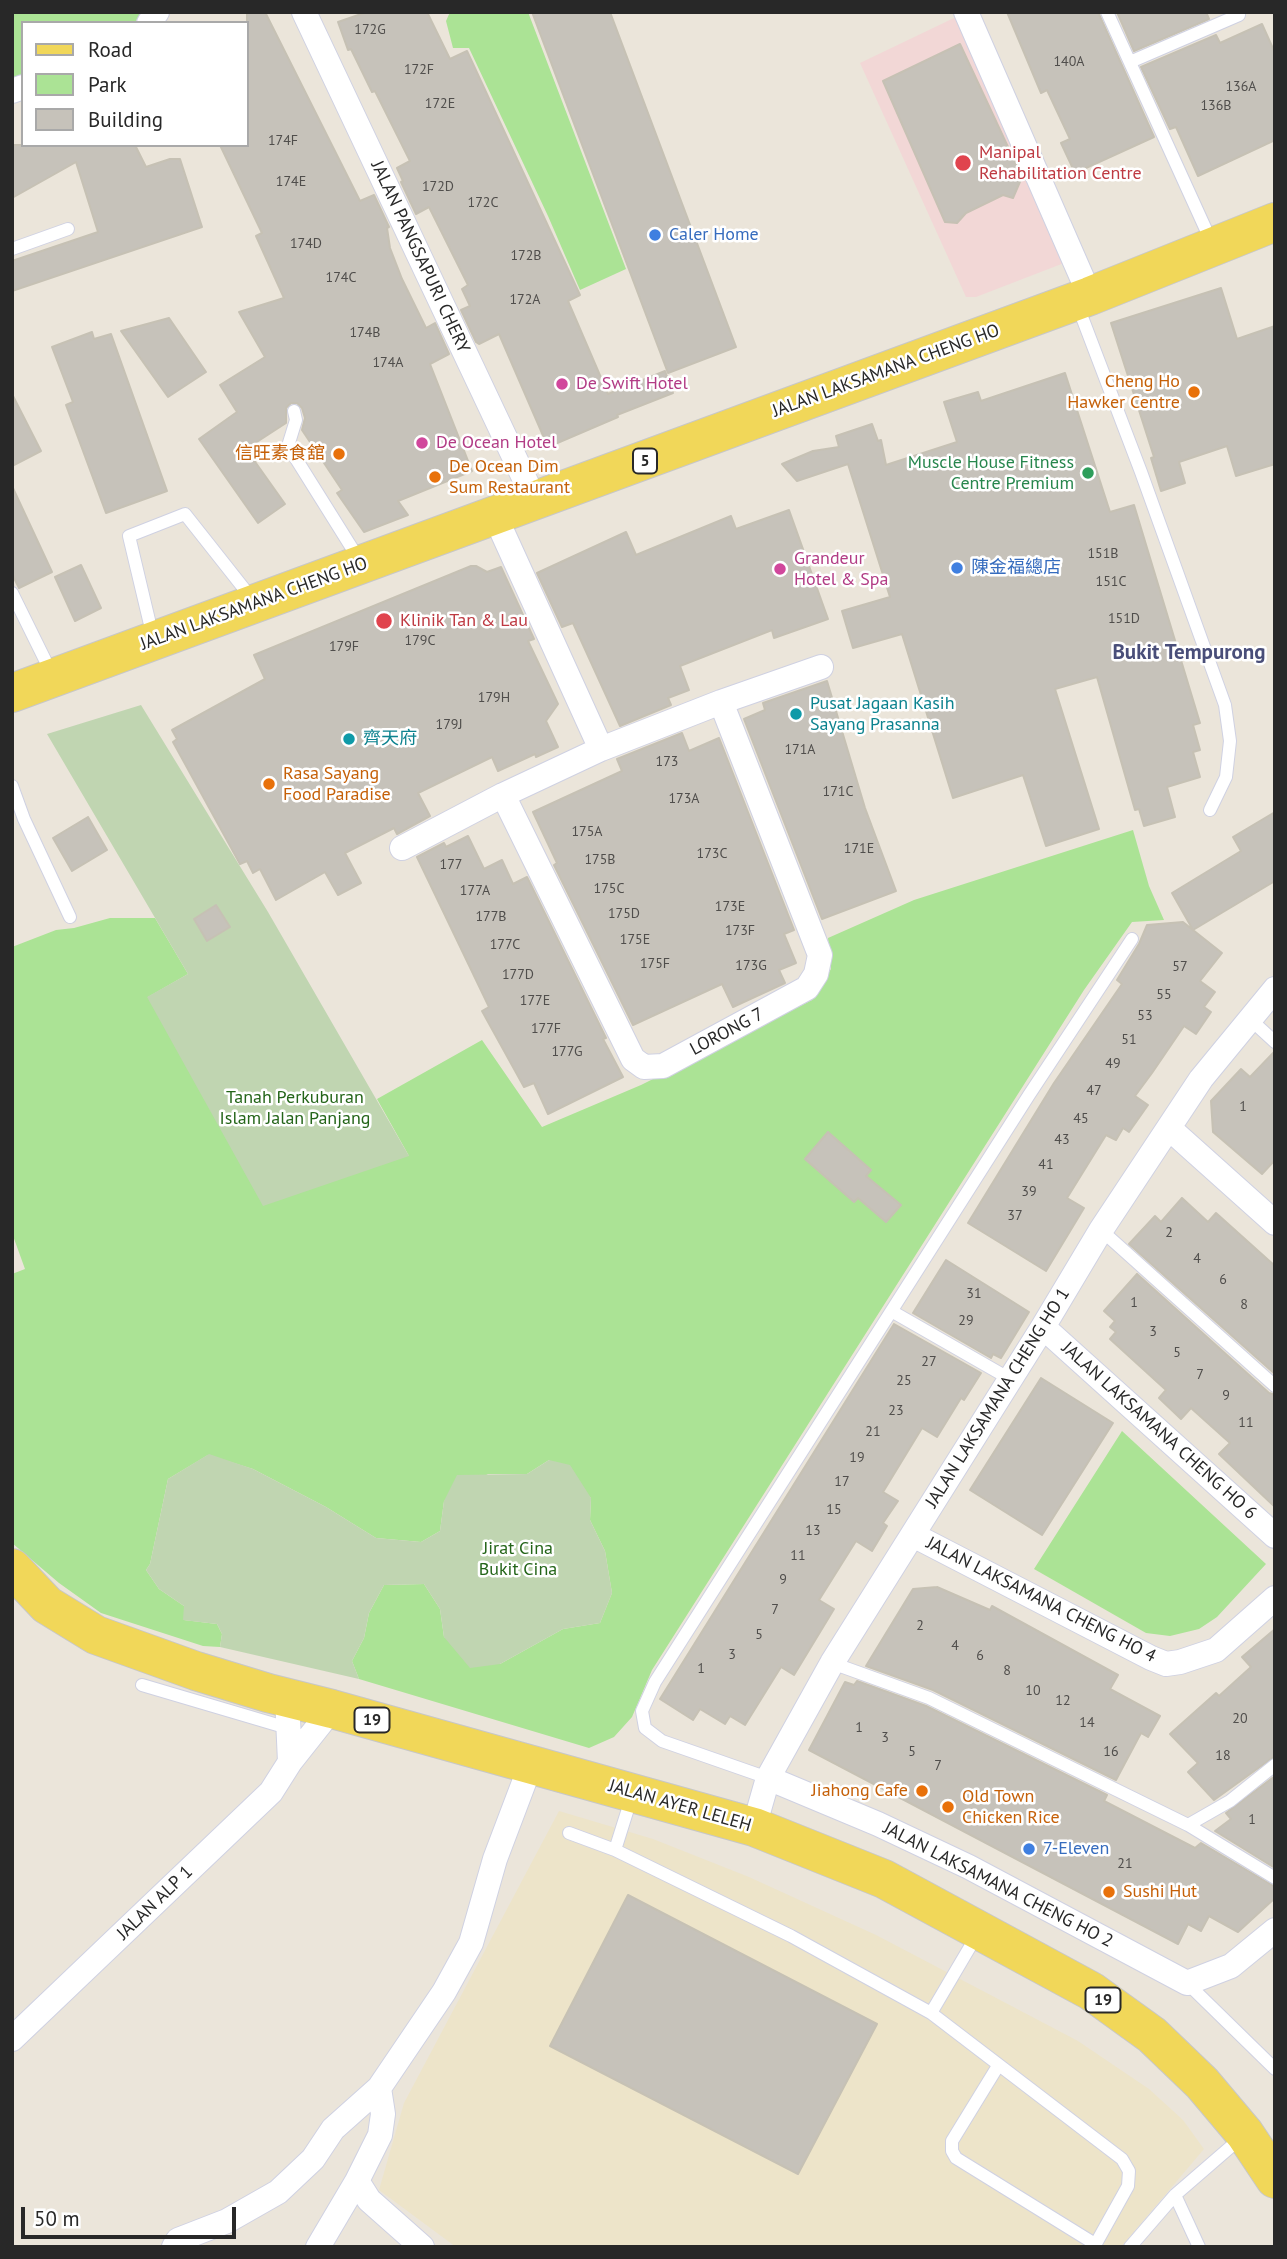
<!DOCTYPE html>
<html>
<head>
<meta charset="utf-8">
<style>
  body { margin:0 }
  #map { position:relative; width:1287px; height:2259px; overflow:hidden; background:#ebe5da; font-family:"PT Sans",sans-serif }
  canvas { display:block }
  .frame { position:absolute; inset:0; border:14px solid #282828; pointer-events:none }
  .legend { position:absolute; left:21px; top:21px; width:228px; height:126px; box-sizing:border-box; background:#fff; border:2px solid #a9a9a9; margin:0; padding:9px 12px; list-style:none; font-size:21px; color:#282828 }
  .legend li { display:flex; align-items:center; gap:14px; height:35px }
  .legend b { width:35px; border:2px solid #a9a9a9 }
  .scale { position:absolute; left:21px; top:2207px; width:215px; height:32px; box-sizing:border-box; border:4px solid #282828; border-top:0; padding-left:9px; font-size:21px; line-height:24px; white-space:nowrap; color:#282828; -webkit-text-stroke:5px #fff; paint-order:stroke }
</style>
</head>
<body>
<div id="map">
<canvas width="1287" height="2259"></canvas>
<div class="frame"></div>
<ul class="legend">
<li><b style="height:9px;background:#f1d759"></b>Road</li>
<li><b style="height:19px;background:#abe395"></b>Park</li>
<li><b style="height:19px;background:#c6c2ba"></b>Building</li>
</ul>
<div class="scale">50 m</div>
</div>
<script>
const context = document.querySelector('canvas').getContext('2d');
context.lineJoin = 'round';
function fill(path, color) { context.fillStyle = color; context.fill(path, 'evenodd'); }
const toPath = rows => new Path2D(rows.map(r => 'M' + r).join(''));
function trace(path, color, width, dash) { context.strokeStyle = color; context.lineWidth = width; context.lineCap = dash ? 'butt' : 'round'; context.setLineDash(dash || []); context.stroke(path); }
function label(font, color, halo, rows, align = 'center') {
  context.font = font + ' "PT Sans","Noto Sans SC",sans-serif'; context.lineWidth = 5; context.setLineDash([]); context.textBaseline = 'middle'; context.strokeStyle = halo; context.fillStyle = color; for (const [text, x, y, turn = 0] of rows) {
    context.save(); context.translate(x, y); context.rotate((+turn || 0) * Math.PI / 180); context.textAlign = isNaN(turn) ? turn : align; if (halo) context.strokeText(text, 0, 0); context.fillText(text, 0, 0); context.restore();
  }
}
fill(toPath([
  [559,1811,653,1839,749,1877,876,1935,1002,2001,1078,2041,1149,2089,1183,2120,1204,2149,1121,2247,456,2247,379,2190,404,2103]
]), '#ede4c9');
fill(toPath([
  [956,17,1064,263,976,297,966,297,860,63]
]), '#f2d7d6');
fill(toPath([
  [12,12,141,12,135,23,23,23,23,76,12,80],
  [450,12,528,12,626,269,580,290,548,216,469,48,453,48,446,21],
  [1133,830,1149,886,1164,920,1132,922,1084,990,652,1670,632,1717,614,1737,589,1748,359,1679,352,1661,364,1638,369,1613,384,1585,424,1584,440,1609,444,1637,500,1664,563,1629,600,1623,612,1593,605,1551,590,1520,591,1498,549,1460,527,1474,488,1474,444,1501,440,1531,421,1542,376,1538,326,1507,253,1469,208,1455,168,1479,150,1564,146,1570,159,1589,184,1606,184,1620,217,1624,222,1634,220,1647,203,1646,101,1613,59,1583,12,1543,12,1274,25,1269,12,1233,12,947,56,930,74,928,110,918,155,918,188,974,148,997,409,1156,377,1099,482,1040,542,1127,641,1085,812,1000,831,969,828,938,914,900],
  [1122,1431,1266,1564,1217,1617,1199,1629,1170,1636,1146,1633,1034,1569]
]), '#abe395');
fill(toPath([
  [141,705,268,912,409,1156,263,1206,147,997,188,974,47,734],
  [209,1454,253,1469,326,1507,376,1538,421,1542,440,1531,444,1501,457,1475,527,1474,549,1460,570,1465,591,1498,590,1520,605,1551,612,1593,600,1623,563,1629,500,1664,470,1668,444,1637,440,1609,424,1584,384,1585,369,1613,364,1638,352,1661,359,1679,220,1647,222,1634,217,1624,183,1620,184,1606,159,1589,146,1570,150,1564,168,1479]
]), '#c0d5b1');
const building = toPath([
  [247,12,265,12,360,201,374,195,389,227,387,228,390,248,402,279,426,328,435,323,449,354,430,364,472,471,398,501,408,515,364,532,337,493,342,490,302,430,305,418,302,408,297,403,291,403,286,408,286,423,246,449,285,504,258,523,199,439,237,412,220,385,265,357,239,312,284,298,256,236,262,233,220,145,247,145,247,12],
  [367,12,427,12,450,59,467,51,580,295,568,301,608,394,665,371,673,393,617,415,618,417,548,447,499,334,479,344,476,342,461,310,470,306,462,289,468,285,429,207,416,214,401,182,403,181,397,168,410,161,375,91,372,92,351,49,348,50,338,22,367,12],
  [532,12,610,12,736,347,668,373,532,12],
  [1007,12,1098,12,1154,137,1075,173,1061,143,1070,139,1047,90,1041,93,1007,12],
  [1117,12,1206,12,1209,19,1134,51,1117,12],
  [1262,24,1275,53,1275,140,1198,176,1176,127,1170,129,1141,67,1216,35,1220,43,1262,24],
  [960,44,1022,177,1013,198,1003,195,966,213,957,223,945,222,883,81,960,44],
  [12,145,135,145,146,167,170,159,180,159,202,227,12,291,12,261,98,232,76,162,12,198,12,145],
  [1221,288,1237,339,1275,326,1275,464,1236,476,1227,446,1179,462,1185,483,1161,491,1151,458,1154,457,1111,323,1221,288],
  [169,318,206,372,168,397,121,331,169,318],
  [92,332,94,339,111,334,167,491,106,513,66,405,73,402,52,347,92,332],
  [1065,373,1110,512,1134,505,1200,723,1193,725,1200,750,1193,752,1200,777,1167,787,1175,817,1144,826,1139,809,1135,810,1097,677,1055,689,1099,829,1046,846,1023,775,953,798,902,634,853,648,842,611,890,597,848,464,797,481,782,464,813,451,839,447,836,436,872,424,878,441,881,440,886,465,957,442,944,402,978,392,981,401,1065,373],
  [12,394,41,451,12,466,12,394],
  [12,486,52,572,19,588,12,574,12,486],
  [789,510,828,619,774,638,772,630,680,666,689,690,668,698,671,705,620,726,573,623,562,627,537,573,626,532,636,555,731,516,736,529,789,510],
  [81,565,101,608,75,621,55,577,81,565],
  [471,566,476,566,487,572,501,567,534,639,528,641,558,704,546,721,558,747,536,757,535,754,498,771,492,757,418,793,430,816,397,834,394,828,345,853,361,883,338,895,325,872,276,900,260,869,253,873,247,861,240,864,173,742,177,739,172,730,265,679,254,655,471,566],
  [827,681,865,808,896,891,822,919,744,719,765,710,763,703,827,681],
  [682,733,689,751,719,738,794,930,784,934,796,963,779,970,785,983,733,1007,722,984,633,1025,554,865,557,863,533,812,622,771,617,759,682,733],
  [1275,812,1275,881,1193,930,1222,953,1200,981,1215,992,1204,1007,1211,1012,1196,1034,1184,1026,1152,1073,1135,1096,1148,1105,1129,1132,1123,1128,1116,1140,1106,1135,1067,1198,1084,1208,1046,1271,968,1223,1054,1083,1122,984,1117,980,1139,944,1147,925,1183,922,1193,930,1172,893,1241,851,1233,837,1275,812],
  [88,817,107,850,72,871,53,838,88,817],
  [468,836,484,869,502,860,513,884,527,877,606,1038,603,1039,623,1077,548,1114,534,1083,524,1087,482,1011,489,1007,417,857,444,843,446,847,468,836],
  [216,905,230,927,207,941,194,919,216,905],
  [1275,1051,1275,1160,1262,1174,1213,1132,1211,1101,1241,1069,1250,1077,1275,1051],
  [828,1132,871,1170,866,1176,901,1205,886,1222,858,1198,854,1202,805,1159,828,1132],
  [1182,1198,1208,1222,1216,1213,1275,1266,1275,1374,1129,1244,1155,1216,1161,1222,1182,1198],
  [946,1260,1029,1312,1001,1358,993,1354,991,1358,913,1313,946,1260],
  [1137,1274,1269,1393,1275,1395,1275,1507,1219,1454,1230,1443,1191,1408,1181,1419,1159,1398,1166,1390,1110,1339,1116,1332,1110,1327,1115,1321,1104,1311,1137,1274],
  [894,1324,981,1373,964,1400,961,1398,937,1437,922,1428,883,1492,898,1501,883,1523,887,1526,872,1551,856,1541,819,1600,834,1609,794,1675,781,1667,745,1725,730,1716,725,1724,700,1709,693,1720,660,1699,894,1324],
  [1041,1378,1113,1423,1042,1535,970,1490,1041,1378],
  [937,1587,990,1610,992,1606,1118,1675,1110,1689,1160,1716,1148,1737,1141,1733,1116,1780,933,1690,866,1666,913,1589,937,1587],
  [1275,1629,1275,1756,1214,1800,1188,1772,1198,1763,1170,1734,1216,1693,1219,1696,1251,1667,1242,1657,1275,1629],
  [857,1681,926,1706,1107,1795,1104,1801,1195,1848,1201,1843,1275,1887,1275,1898,1238,1932,1209,1916,1201,1931,1188,1924,1178,1944,809,1750,845,1682,854,1685,857,1681],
  [1275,1776,1275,1868,1215,1831,1231,1819,1226,1813,1275,1776],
  [628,1895,877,2024,798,2174,550,2046,628,1895]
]);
fill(building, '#c6c2ba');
trace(building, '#c6c1b4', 2);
const lane = toPath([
  [1107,12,1212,243],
  [1130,62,1239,15],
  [12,249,68,229],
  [1077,304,1141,472,1225,705,1230,741,1226,777,1210,810],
  [294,411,296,420,288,446,360,561],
  [12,593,52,674],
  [153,637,129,536,185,514,253,600],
  [12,786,24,819,70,917],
  [1251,1020,1275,1042],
  [1101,1230,1275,1386],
  [893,1312,1010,1379],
  [832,1663,929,1698,1188,1825,1275,1878],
  [142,1685,291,1729],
  [768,1778,662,1741,645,1728,642,1711,655,1682,1029,1095,1132,939],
  [632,1796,615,1850,791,1936,931,2013,1122,2159,1129,2171,1128,2186,1094,2247],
  [1188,1825,1230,1801,1275,1765],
  [569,1833,615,1850],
  [1187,1983,1275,2069],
  [931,2013,977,1935],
  [998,2066,952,2141,952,2151,956,2158,1095,2244],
  [1175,2195,1199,2247],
  [1130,2247,1175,2195,1242,2137]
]);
const street = toPath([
  [304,12,535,501],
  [966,12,1090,296],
  [149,23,157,12],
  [12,91,23,87],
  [495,516,601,749],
  [503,795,633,1059,644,1067,663,1066,807,988,816,974,820,955,721,702],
  [402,848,503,795,601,749,721,702,821,667],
  [1170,1129,1275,1223],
  [1043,1327,1275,1536],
  [913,1535,1151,1658,1166,1664,1180,1662,1216,1650,1275,1598],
  [287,1697,290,1762],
  [768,1778,878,1824,969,1867,1187,1983,1231,1966,1275,1930],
  [754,1827,768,1778,832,1663,1043,1327,1101,1230,1201,1079,1275,989],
  [12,2039,271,1792,290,1762,332,1709],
  [174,2247,178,2240,227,2221,278,2192,313,2159,333,2129,379,2088],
  [318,2247,357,2181],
  [422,2247,369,2200,357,2181,380,2135,383,2114,379,2088,444,1992,471,1943,495,1859,531,1764]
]);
const primary = toPath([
  [12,693,1090,296,1275,222],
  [12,1568,47,1605,96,1635,196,1671,268,1693,332,1709,754,1827,884,1879,1091,1991,1152,2035,1202,2083,1245,2134,1275,2179]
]);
trace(lane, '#cfd1e2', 14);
trace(street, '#cfd1e2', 26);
trace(primary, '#c7c7c7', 40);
trace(lane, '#fff', 12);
trace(street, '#fff', 24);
trace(primary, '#f1d759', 38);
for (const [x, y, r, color] of [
  [963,163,9,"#e0444e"],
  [655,235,7,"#3f7fe0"],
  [562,384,7,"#d1479c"],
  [1194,392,7,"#e8710a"],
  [422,443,7,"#d1479c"],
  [339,454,7,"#e8710a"],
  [1088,473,7,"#2e9e5b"],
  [435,477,7,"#e8710a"],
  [957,568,7,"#3f7fe0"],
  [780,569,7,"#d1479c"],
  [384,621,9,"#e0444e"],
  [796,714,7,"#0f9aa8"],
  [349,739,7,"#0f9aa8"],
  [269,784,7,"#e8710a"],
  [922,1791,7,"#e8710a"],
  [948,1807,7,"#e8710a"],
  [1029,1849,7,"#3f7fe0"],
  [1109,1892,7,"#e8710a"]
]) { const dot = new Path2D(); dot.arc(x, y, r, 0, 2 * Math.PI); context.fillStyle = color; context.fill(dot); trace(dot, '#fff', 2.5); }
label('14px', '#504e4c', null, [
  ["172G",370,30],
  ["140A",1069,62],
  ["172F",419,70],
  ["136A",1241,87],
  ["172E",440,104],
  ["136B",1216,106],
  ["174F",283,141],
  ["174E",291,182],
  ["172D",438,187],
  ["172C",483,203],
  ["174D",306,244],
  ["172B",526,256],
  ["174C",341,278],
  ["172A",525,300],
  ["174B",365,333],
  ["174A",388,363],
  ["151B",1103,554],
  ["151C",1111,582],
  ["151D",1124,619],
  ["179C",420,641],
  ["179F",344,647],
  ["179H",494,698],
  ["179J",449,725],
  ["171A",800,750],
  ["173",667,762],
  ["171C",838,792],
  ["173A",684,799],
  ["175A",587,832],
  ["171E",859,849],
  ["173C",712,854],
  ["175B",600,860],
  ["177",451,865],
  ["175C",609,889],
  ["177A",475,891],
  ["173E",730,907],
  ["175D",624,914],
  ["177B",491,917],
  ["173F",740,931],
  ["175E",635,940],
  ["177C",505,945],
  ["175F",655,964],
  ["173G",751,966],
  ["57",1180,967],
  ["177D",518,975],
  ["55",1164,995],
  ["177E",535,1001],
  ["53",1145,1016],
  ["177F",546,1029],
  ["51",1129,1040],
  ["177G",567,1052],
  ["49",1113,1064],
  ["47",1094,1091],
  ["1",1243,1107],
  ["45",1081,1119],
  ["43",1062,1140],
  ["41",1046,1165],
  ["39",1029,1192],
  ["37",1015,1216],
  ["2",1169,1233],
  ["4",1197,1259],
  ["6",1223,1280],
  ["31",974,1294],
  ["1",1134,1303],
  ["8",1244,1305],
  ["29",966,1321],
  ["3",1153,1332],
  ["5",1177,1353],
  ["27",929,1362],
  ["7",1200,1375],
  ["25",904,1381],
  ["9",1226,1396],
  ["23",896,1411],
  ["11",1246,1423],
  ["21",873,1432],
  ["19",857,1458],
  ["17",842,1482],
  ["15",834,1510],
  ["13",813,1531],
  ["11",798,1556],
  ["9",783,1580],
  ["7",775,1610],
  ["2",920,1626],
  ["5",759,1635],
  ["4",955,1646],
  ["3",732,1655],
  ["6",980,1656],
  ["1",701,1669],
  ["8",1007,1671],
  ["10",1033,1691],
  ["12",1063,1701],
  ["20",1240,1719],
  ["14",1087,1723],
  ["1",859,1728],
  ["3",885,1738],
  ["5",912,1752],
  ["16",1111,1752],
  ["18",1223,1756],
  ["7",938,1766],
  ["1",1252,1820],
  ["21",1125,1864]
]);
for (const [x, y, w] of [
  [645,461,24],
  [372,1720,35],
  [1103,2000,35]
]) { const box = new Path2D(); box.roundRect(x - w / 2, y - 12.5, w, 25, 5); context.fillStyle = '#fff'; context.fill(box); trace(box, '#282828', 2); }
label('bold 16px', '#282828', null, [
  ["5",645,461],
  ["19",372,1720],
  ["19",1103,2000]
]);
label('18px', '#be3a42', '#fff', [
  ["Manipal",979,153],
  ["Rehabilitation Centre",979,174],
  ["Klinik Tan & Lau",400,621]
], 'left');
label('18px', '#366cbe', '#fff', [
  ["Caler Home",669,235],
  ["陳金福總店",971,568],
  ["7-Eleven",1043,1849]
], 'left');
label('18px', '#282828', '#fff', [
  ["JALAN PANGSAPURI CHERY",420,257,65],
  ["JALAN LAKSAMANA CHENG HO",886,371,-20],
  ["JALAN LAKSAMANA CHENG HO",254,604,-20],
  ["LORONG 7",727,1032,-28],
  ["JALAN LAKSAMANA CHENG HO 1",998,1398,-58],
  ["JALAN LAKSAMANA CHENG HO 6",1159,1431,42],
  ["JALAN LAKSAMANA CHENG HO 4",1041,1600,27],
  ["JALAN AYER LELEH",680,1806,16],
  ["JALAN LAKSAMANA CHENG HO 2",998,1885,27],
  ["JALAN ALP 1",155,1903,-44]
]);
label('18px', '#c56008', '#fff', [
  ["Cheng Ho",1180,382,"right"],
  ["Hawker Centre",1180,403,"right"],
  ["信旺素食舘",325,454,"right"],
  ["De Ocean Dim",449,467],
  ["Sum Restaurant",449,488],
  ["Rasa Sayang",283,774],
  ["Food Paradise",283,795],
  ["Jiahong Cafe",908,1791,"right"],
  ["Old Town",962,1797],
  ["Chicken Rice",962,1818],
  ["Sushi Hut",1123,1892]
], 'left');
label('18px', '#b23c85', '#fff', [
  ["De Swift Hotel",576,384],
  ["De Ocean Hotel",436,443],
  ["Grandeur",794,559],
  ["Hotel & Spa",794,580]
], 'left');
label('18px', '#27864d', '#fff', [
  ["Muscle House Fitness",1074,463],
  ["Centre Premium",1074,484]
], 'right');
label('18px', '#0d838f', '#fff', [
  ["Pusat Jagaan Kasih",810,704],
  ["Sayang Prasanna",810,725],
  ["齊天府",363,739]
], 'left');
label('18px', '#246519', '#fff', [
  ["Tanah Perkuburan",295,1098],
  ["Islam Jalan Panjang",295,1119],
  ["Jirat Cina",518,1549],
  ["Bukit Cina",518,1570]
]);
label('bold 21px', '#494e79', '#fff', [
  ["Bukit Tempurong",1189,653]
]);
</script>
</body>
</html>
